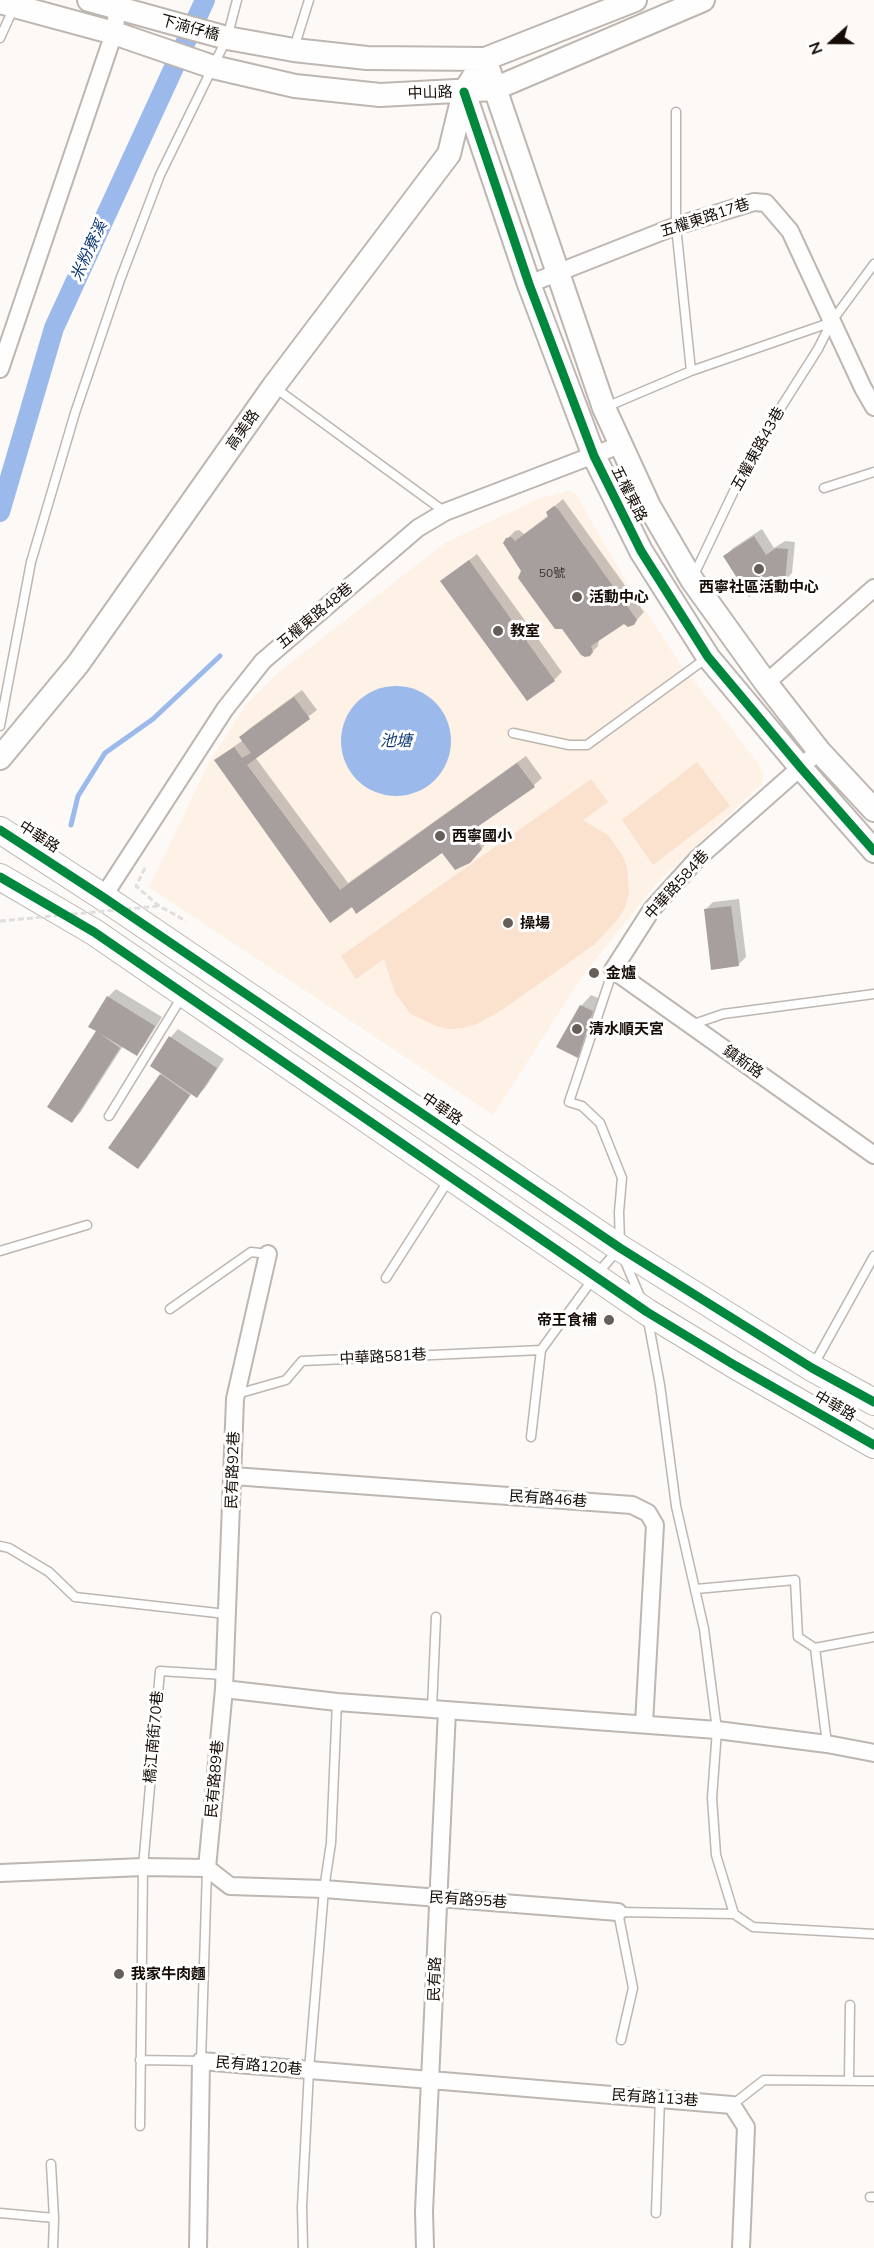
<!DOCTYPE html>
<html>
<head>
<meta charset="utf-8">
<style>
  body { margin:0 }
  #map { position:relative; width:874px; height:2248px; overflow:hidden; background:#fcf9f6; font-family:Mulish,sans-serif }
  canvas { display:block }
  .north { position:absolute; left:802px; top:12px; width:60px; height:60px; -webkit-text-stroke:4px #fff; paint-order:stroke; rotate:249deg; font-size:16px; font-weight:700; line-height:24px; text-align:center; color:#150c05 }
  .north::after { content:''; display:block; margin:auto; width:21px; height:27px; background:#150c05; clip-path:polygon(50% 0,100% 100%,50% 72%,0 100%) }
</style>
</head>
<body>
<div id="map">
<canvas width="874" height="2248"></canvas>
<div class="north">N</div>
</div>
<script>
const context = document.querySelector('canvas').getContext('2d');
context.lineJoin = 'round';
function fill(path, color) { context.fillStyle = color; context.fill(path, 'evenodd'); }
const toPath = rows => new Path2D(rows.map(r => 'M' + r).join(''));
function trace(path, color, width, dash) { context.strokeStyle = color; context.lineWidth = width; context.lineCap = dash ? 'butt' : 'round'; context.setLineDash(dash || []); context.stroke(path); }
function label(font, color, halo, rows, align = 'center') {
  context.font = font + ' Mulish,"Noto Sans TC",sans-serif'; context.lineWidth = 6; context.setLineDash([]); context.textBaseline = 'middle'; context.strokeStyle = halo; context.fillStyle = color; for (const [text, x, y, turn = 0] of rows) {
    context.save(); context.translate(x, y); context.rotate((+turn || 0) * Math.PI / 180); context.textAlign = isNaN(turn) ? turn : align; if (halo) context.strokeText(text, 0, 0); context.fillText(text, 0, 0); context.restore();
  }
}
fill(toPath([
  [568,491,574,493,578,498,625,580,679,662,759,764,763,774,762,783,757,788,656,884,583,975,493,1115,149,887,210,761,246,705,279,672,445,543,540,498]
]), '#fef1e6');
fill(toPath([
  [697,762,730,806,653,865,622,820],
  [591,779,608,802,583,820,609,836,622,855,627,867,629,893,625,907,618,919,595,944,502,1010,477,1024,462,1028,449,1029,436,1026,411,1014,395,993,384,959,356,979,341,956]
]), '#fae2ce');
fill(toPath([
  '341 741a55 55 0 1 1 110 0a55 55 0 1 1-110 0Z'
]), '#9bbaeb');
fill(toPath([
  [563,499,644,612,633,624,624,622,599,639,598,646,590,654,523,571,507,539,515,531,519,530,524,534,549,515,548,512],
  [762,529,774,548,785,541,795,542,792,573,784,581,763,586,725,556,733,548],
  [477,554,562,672,554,680,442,581],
  [302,690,317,710,255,757,348,883,526,756,542,778,534,785,478,825,489,840,478,853,442,851,356,912,216,760,243,740,241,737,249,729],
  [739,899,746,957,738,965,705,910,713,902],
  [116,989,162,1017,144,1046,136,1054,123,1046,80,1113,72,1121,98,1031,90,1026,108,997],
  [591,995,603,1000,588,1046,577,1056,581,1006],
  [178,1029,224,1059,205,1088,197,1096,192,1093,146,1159,138,1167,110,1148,162,1073,171,1037]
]), '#0003');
trace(toPath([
  [71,825,78,796,105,753,153,719,220,656]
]), '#9bbaeb', 5);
trace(toPath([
  [0,512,54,328,205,0]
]), '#9bbaeb', 20);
fill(toPath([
  [554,506,558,509,637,620,634,625,628,627,624,624,591,646,593,652,590,656,585,657,581,655,562,629,555,629,518,578,521,571,503,543,506,538,511,537,515,541,548,517,546,512],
  [754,536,766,555,776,548,788,549,785,582,766,595,762,588,749,597,723,556],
  [469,560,555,681,527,701,440,581],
  [294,697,310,719,247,765,340,890,517,763,535,787,470,832,482,849,470,863,455,870,442,853,356,914,352,907,330,923,214,760,234,747,242,758,251,753,239,737],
  [731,906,739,966,711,970,704,909],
  [107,996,155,1026,137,1056,99,1033,120,1048,72,1123,47,1107,96,1031,88,1027],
  [580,1005,593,1011,578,1058,556,1047],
  [169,1036,217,1068,197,1098,150,1066],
  [160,1074,190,1095,138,1169,108,1148]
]), '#a69f9d');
const lane = toPath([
  [0,38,14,7],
  [294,48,309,0],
  [676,112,676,226,691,371],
  [274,387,445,512],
  [606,407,691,371,832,322],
  [824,488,874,472],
  [693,577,752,453,818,349,832,321,874,264],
  [0,726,31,562,75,413,120,280,160,175,227,38,237,0],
  [513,733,569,745,587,745,708,657],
  [613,970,569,1102,582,1106,600,1123,622,1178,619,1212,620,1243],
  [691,1025,723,1014,874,994],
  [109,1116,183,995],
  [0,1251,87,1225],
  [624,1259,641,1299],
  [386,1278,450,1178],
  [170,1309,251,1252,268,1254],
  [648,1320,660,1385,676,1506,704,1629,717,1730,712,1798,716,1855,734,1914],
  [813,1366,874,1256],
  [237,1394,286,1380,302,1361,541,1350,595,1276,617,1251],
  [531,1437,541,1350],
  [0,1546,9,1548,49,1572,75,1597,226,1614],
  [696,1589,795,1580,798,1637,815,1648,827,1744],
  [815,1648,874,1637],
  [432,1708,436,1617],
  [734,1914,753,1927,874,1934],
  [621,2040,633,1988,618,1912,734,1914],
  [140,2060,201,2061,207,1869],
  [849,2080,850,2005],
  [732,2105,764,2080,874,2081],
  [140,2126,143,1867,160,1671,224,1675],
  [51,2164,54,2218,53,2248],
  [870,2197,874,2197],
  [0,2213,54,2218],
  [656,2213,660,2098],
  [303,2248,302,2207,309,2070,324,1889,331,1843,337,1702]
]);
const street = toPath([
  [529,284,676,226,754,202,766,203,790,231,863,388,874,407],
  [0,369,114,33,119,0],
  [766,683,874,588],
  [819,751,697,859,652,909,613,970,874,1155],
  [103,897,225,709,263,661,418,528,445,512,620,445],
  [233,1476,632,1505,648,1513,655,1525,644,1724],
  [224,1689,337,1702,717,1730,827,1744,874,1753],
  [207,1868,224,1689,235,1399,268,1254],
  [207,1868,230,1886,324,1889,618,1912],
  [0,1873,143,1867,207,1868],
  [198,2248,201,2061,732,2105,746,2127,741,2248],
  [425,2248,424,2211,447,1710]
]);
const secondary = toPath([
  [89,0,227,38,294,50,367,58,485,59,635,0],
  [0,2,114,33,213,67,295,86,380,95,494,89,703,0],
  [485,59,604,408,649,506,692,580,766,683,819,751,874,810],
  [464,92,529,284,594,456,641,551,708,657,801,768,874,851],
  [0,758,78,664,273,387,449,154,464,92,485,59]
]);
const primary = toPath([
  [0,830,103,897,620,1248,812,1368,874,1402],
  [0,877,94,932,647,1312,736,1366,874,1445]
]);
trace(lane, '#bdb6b1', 11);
trace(street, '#bdb6b1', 20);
trace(secondary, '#bdb6b1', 26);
trace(primary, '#bdb6b1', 28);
trace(toPath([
  [145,868,136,886,159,906,186,921]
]), '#e0dfde', 3, [6, 3]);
trace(lane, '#fffefe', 8);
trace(street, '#fffefe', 16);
trace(secondary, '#fffefe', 22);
trace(primary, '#fffefe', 26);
trace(toPath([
  [0,921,159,906]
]), '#e0dfde', 3, [6, 3]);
trace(toPath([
  [464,92,529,284,594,456,641,551,708,657,801,768,874,851],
  [0,830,103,897,620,1248,812,1368,874,1402],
  [0,877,94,932,647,1312,736,1366,874,1445]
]), '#00873e', 9);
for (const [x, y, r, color] of [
  [759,569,6,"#665f59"],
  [577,597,6,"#665f59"],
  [498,631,6,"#665f59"],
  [440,836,6,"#665f59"],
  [508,923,6,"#665f59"],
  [594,973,6,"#665f59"],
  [577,1029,6,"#665f59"],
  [609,1320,6,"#665f59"],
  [119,1974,6,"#665f59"]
]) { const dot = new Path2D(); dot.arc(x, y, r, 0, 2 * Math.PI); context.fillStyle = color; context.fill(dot); trace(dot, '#fff', 2); }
label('12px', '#39312b', null, [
  ["50號",552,573]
]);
label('15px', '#150c05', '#fff', [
  ["下湳仔橋",190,28,15],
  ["中山路",430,93,-2],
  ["五權東路17巷",705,218,-18],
  ["高美路",243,430,-55],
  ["五權東路43巷",758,449,-61],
  ["五權東路",629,494,63],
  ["五權東路48巷",315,616,-40],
  ["中華路",39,837,33],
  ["中華路584巷",677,885,-48],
  ["鎮新路",743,1062,35],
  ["中華路",442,1109,34],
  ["中華路581巷",383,1357,-3],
  ["中華路",835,1406,30],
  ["民有路92巷",233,1470,-88],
  ["民有路46巷",548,1499,4],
  ["橋江南街70巷",154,1737,-85],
  ["民有路89巷",215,1779,-85],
  ["民有路95巷",468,1900,4],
  ["民有路",435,1979,-88],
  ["民有路120巷",259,2066,5],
  ["民有路113巷",655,2098,4]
]);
label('bold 15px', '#150c05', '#fff', [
  ["西寧社區活動中心",759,587,"center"],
  ["活動中心",589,597],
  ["教室",510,631],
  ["西寧國小",452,836],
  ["操場",520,923],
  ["金爐",606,973],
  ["清水順天宮",589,1029],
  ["帝王食補",597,1320,"right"],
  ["我家牛肉麵",131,1974]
], 'left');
label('italic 16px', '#0c3775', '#fff', [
  ["米粉寮溪",89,251,-65],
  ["池塘",396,741]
]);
</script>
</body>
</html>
